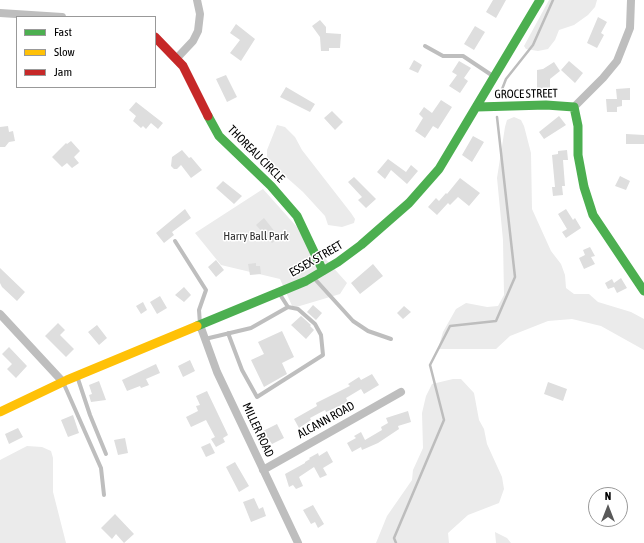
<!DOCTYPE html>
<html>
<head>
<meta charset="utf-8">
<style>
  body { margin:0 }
  #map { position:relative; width:644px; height:543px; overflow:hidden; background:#fff; font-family:"Asap Condensed",sans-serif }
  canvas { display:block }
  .legend { position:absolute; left:16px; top:16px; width:140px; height:72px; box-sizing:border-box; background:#fff; border:1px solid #999; margin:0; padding:5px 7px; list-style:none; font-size:12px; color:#000 }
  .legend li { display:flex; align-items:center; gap:8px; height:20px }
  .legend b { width:20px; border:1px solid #999 }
  .north { position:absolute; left:588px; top:487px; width:40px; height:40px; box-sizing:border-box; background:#fff; border:1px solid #999; border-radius:50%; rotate:0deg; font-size:11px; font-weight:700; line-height:16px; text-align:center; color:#000 }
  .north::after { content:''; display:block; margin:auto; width:14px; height:18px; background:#595959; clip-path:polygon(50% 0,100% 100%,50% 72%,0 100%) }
</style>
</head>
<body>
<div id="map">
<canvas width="644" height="543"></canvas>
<ul class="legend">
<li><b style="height:5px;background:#4caf50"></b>Fast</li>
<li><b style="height:5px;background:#ffc107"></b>Slow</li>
<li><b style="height:5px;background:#c62828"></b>Jam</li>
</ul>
<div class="north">N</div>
</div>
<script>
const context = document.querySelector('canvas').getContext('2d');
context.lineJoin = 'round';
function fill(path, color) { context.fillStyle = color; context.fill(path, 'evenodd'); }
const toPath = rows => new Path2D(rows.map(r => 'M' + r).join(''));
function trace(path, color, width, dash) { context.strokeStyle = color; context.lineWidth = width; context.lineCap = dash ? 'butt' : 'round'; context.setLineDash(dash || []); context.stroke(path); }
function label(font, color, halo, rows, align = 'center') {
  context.font = font + ' "Asap Condensed",sans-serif'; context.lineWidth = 3; context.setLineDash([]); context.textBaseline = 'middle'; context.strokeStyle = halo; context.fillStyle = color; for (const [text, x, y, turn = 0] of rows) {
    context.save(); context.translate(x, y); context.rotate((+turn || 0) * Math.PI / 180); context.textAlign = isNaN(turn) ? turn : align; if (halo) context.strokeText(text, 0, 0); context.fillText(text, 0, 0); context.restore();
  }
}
fill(toPath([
  [549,0,597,0,595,7,588,15,574,25,559,30,555,40,548,49,538,51,526,49,524,46],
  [514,117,521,120,524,126,531,153,532,209,551,251,561,264,565,275,566,288,574,294,589,294,598,302,631,312,644,319,644,350,601,326,572,319,548,321,510,336,496,349,438,349,443,332,456,309,466,303,487,307,498,306,504,295,503,240,497,178,505,127,507,120],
  [277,125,285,127,295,137,302,150,351,213,355,219,354,223,342,227,328,225,325,216,303,192,267,160,267,150],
  [263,189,347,283,340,294,293,308,280,279,221,265,195,233],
  [453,379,461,379,474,393,479,420,484,429,487,444,502,477,504,489,499,503,468,515,448,533,449,543,376,543,387,516,412,480,413,470,423,448,422,413,426,396,432,384],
  [27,446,42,447,51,451,53,458,53,492,66,543,0,543,0,460],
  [495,532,507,538,511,543,496,543]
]), '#ebebeb');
trace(toPath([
  [499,97,506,79,533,45,553,0],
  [396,543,394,538,444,420,430,365,450,326,496,321,515,277,497,117]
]), '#bdbdbd', 2.5);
fill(toPath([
  [493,0,506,0,496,18,486,12],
  [598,17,607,22,601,33,604,35,597,48,587,43],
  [320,20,326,27,326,33,341,34,340,48,329,48,329,51,321,51,320,37,312,26],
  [236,24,255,39,241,61,230,53,240,40,230,33],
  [475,26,485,32,474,50,464,44],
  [414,60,422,65,418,73,409,69],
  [459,61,471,68,464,78,468,81,460,93,449,86,457,75,452,72],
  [569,61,583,73,575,83,561,70],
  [554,62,560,71,550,79,550,89,537,90,537,70,543,69],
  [226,75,237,97,227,102,216,79],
  [286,87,315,104,310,112,280,97],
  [630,88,630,100,622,100,622,106,617,107,617,112,607,112,606,99,617,99,616,89],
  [441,100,452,107,438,129,433,126,425,138,415,131,423,118,419,114,424,107,432,113],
  [136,102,163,123,158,129,151,123,146,129,143,126,141,128,133,121,136,116,129,110],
  [332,111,343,122,335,130,324,118],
  [559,116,566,125,544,139,539,132],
  [8,126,9,132,13,131,15,141,9,142,5,147,0,147,0,127],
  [626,134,644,135,644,144,626,144],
  [473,136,484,142,472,162,462,155],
  [71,141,80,151,74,157,79,163,72,168,67,163,62,167,52,157,66,143,67,144],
  [182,150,189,158,191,157,202,170,191,178,181,165,177,169,174,169,171,166,172,157],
  [567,150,568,160,563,160,565,186,562,186,563,195,553,196,552,187,555,187,552,155,558,154,558,151],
  [388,159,406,172,411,165,418,171,407,184,391,170,385,179,377,172],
  [620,176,630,181,626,190,615,186],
  [354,177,376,199,366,208,358,200,362,197,348,182],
  [460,178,480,193,469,206,458,197,450,205,448,203,437,215,428,207,436,198,439,201,446,193,447,194],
  [223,181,242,196,234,204,216,188],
  [185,209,191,218,172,232,174,235,164,243,156,233],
  [566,209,573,220,575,218,581,228,566,238,562,232,567,229,558,214],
  [264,218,279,237,272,243,256,225],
  [590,247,595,256,591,257,595,264,584,269,579,258,585,255,583,250],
  [216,260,224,270,216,277,208,267],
  [256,263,256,266,260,266,261,274,250,275,248,264],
  [373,264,383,276,360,294,351,283],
  [0,268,25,292,17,301,2,287,0,283],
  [621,278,627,288,617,293,614,287,608,289,605,283,612,279,614,283],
  [184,287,191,295,184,302,175,295],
  [160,296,167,308,157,314,150,302],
  [143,302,147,310,141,314,136,306],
  [313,305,322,313,316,320,307,312],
  [404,306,411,312,403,319,397,313],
  [301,316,311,325,310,326,314,330,306,339,291,325],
  [58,323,65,330,60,335,74,349,66,357,45,336],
  [97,325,107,338,99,345,88,332],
  [282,331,294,357,282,363,287,374,264,387,251,360,264,354,258,342],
  [9,347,27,366,16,378,7,369,12,364,2,354],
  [190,360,195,371,183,377,178,366],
  [156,364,160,373,146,379,149,385,141,388,140,386,127,391,122,380],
  [372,374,379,385,364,394,361,389,346,398,348,402,326,412,325,410,310,418,311,420,299,428,294,419,317,406,316,403,350,386,348,384,359,377,361,380],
  [99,381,106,400,91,402,89,395,92,394,89,385],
  [548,382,567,389,563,401,544,394],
  [207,391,228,435,223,438,225,442,216,447,211,439,215,437,206,420,191,427,186,417,198,411,196,406,200,405,196,396],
  [408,411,411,422,398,426,399,429,378,443,362,450,361,447,352,452,347,443,356,438,354,436,361,432,365,440,382,430,381,427,388,423,386,418],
  [73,415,79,433,68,437,61,420],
  [277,424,284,438,272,444,263,431],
  [18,428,23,437,9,444,5,434],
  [125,438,128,453,118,455,114,440],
  [210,443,215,453,206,457,201,447],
  [327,451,333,462,323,468,327,475,320,478,314,467,299,477,303,486,296,489,293,485,289,487,285,474,305,463,305,462,310,459,309,458,318,453,319,456],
  [235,462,249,486,239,492,226,467],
  [254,498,259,509,263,507,266,516,251,522,243,502],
  [313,505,324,524,318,528,315,522,311,524,303,510],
  [115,514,134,534,124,543,116,534,112,539,101,528]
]), '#dedede');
trace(toPath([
  [425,46,443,56,463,56,493,76],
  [175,241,206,290,199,310,200,324],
  [313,277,353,321,368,331,391,339],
  [228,333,242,370,257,397,323,355,321,335,315,324,298,309,288,307],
  [205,339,251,328,288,307,279,293],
  [77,376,90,415,106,454],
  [63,382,101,468,104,495]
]), '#bebebe', 4);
trace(toPath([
  [0,13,62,17],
  [177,58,193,41,198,31,200,14,197,0],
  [574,107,603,78,617,61,630,28,631,0],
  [0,314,63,382],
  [200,325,217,372,298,543],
  [263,470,401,392]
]), '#bebebe', 8);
trace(toPath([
  [477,107,546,105,574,107,578,126,578,155,584,187,593,215,644,291],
  [208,116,219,136,271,186,297,216,323,271],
  [197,326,306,281,338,262,361,245,409,203,439,169,540,0]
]), '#4caf50', 9);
trace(toPath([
  [0,412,67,380,197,326]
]), '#ffc107', 9);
trace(toPath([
  [155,37,183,66,208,116]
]), '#c62828', 9);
label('12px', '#000', '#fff', [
  ["GROCE STREET",526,94,-1],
  ["THOREAU CIRCLE",256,154,45],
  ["ESSEX STREET",316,259,-30],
  ["ALCANN ROAD",326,420,-29],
  ["MILLER ROAD",258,430,65]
]);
label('12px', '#313131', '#fff', [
  ["Harry Ball Park",256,236]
]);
</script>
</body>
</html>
